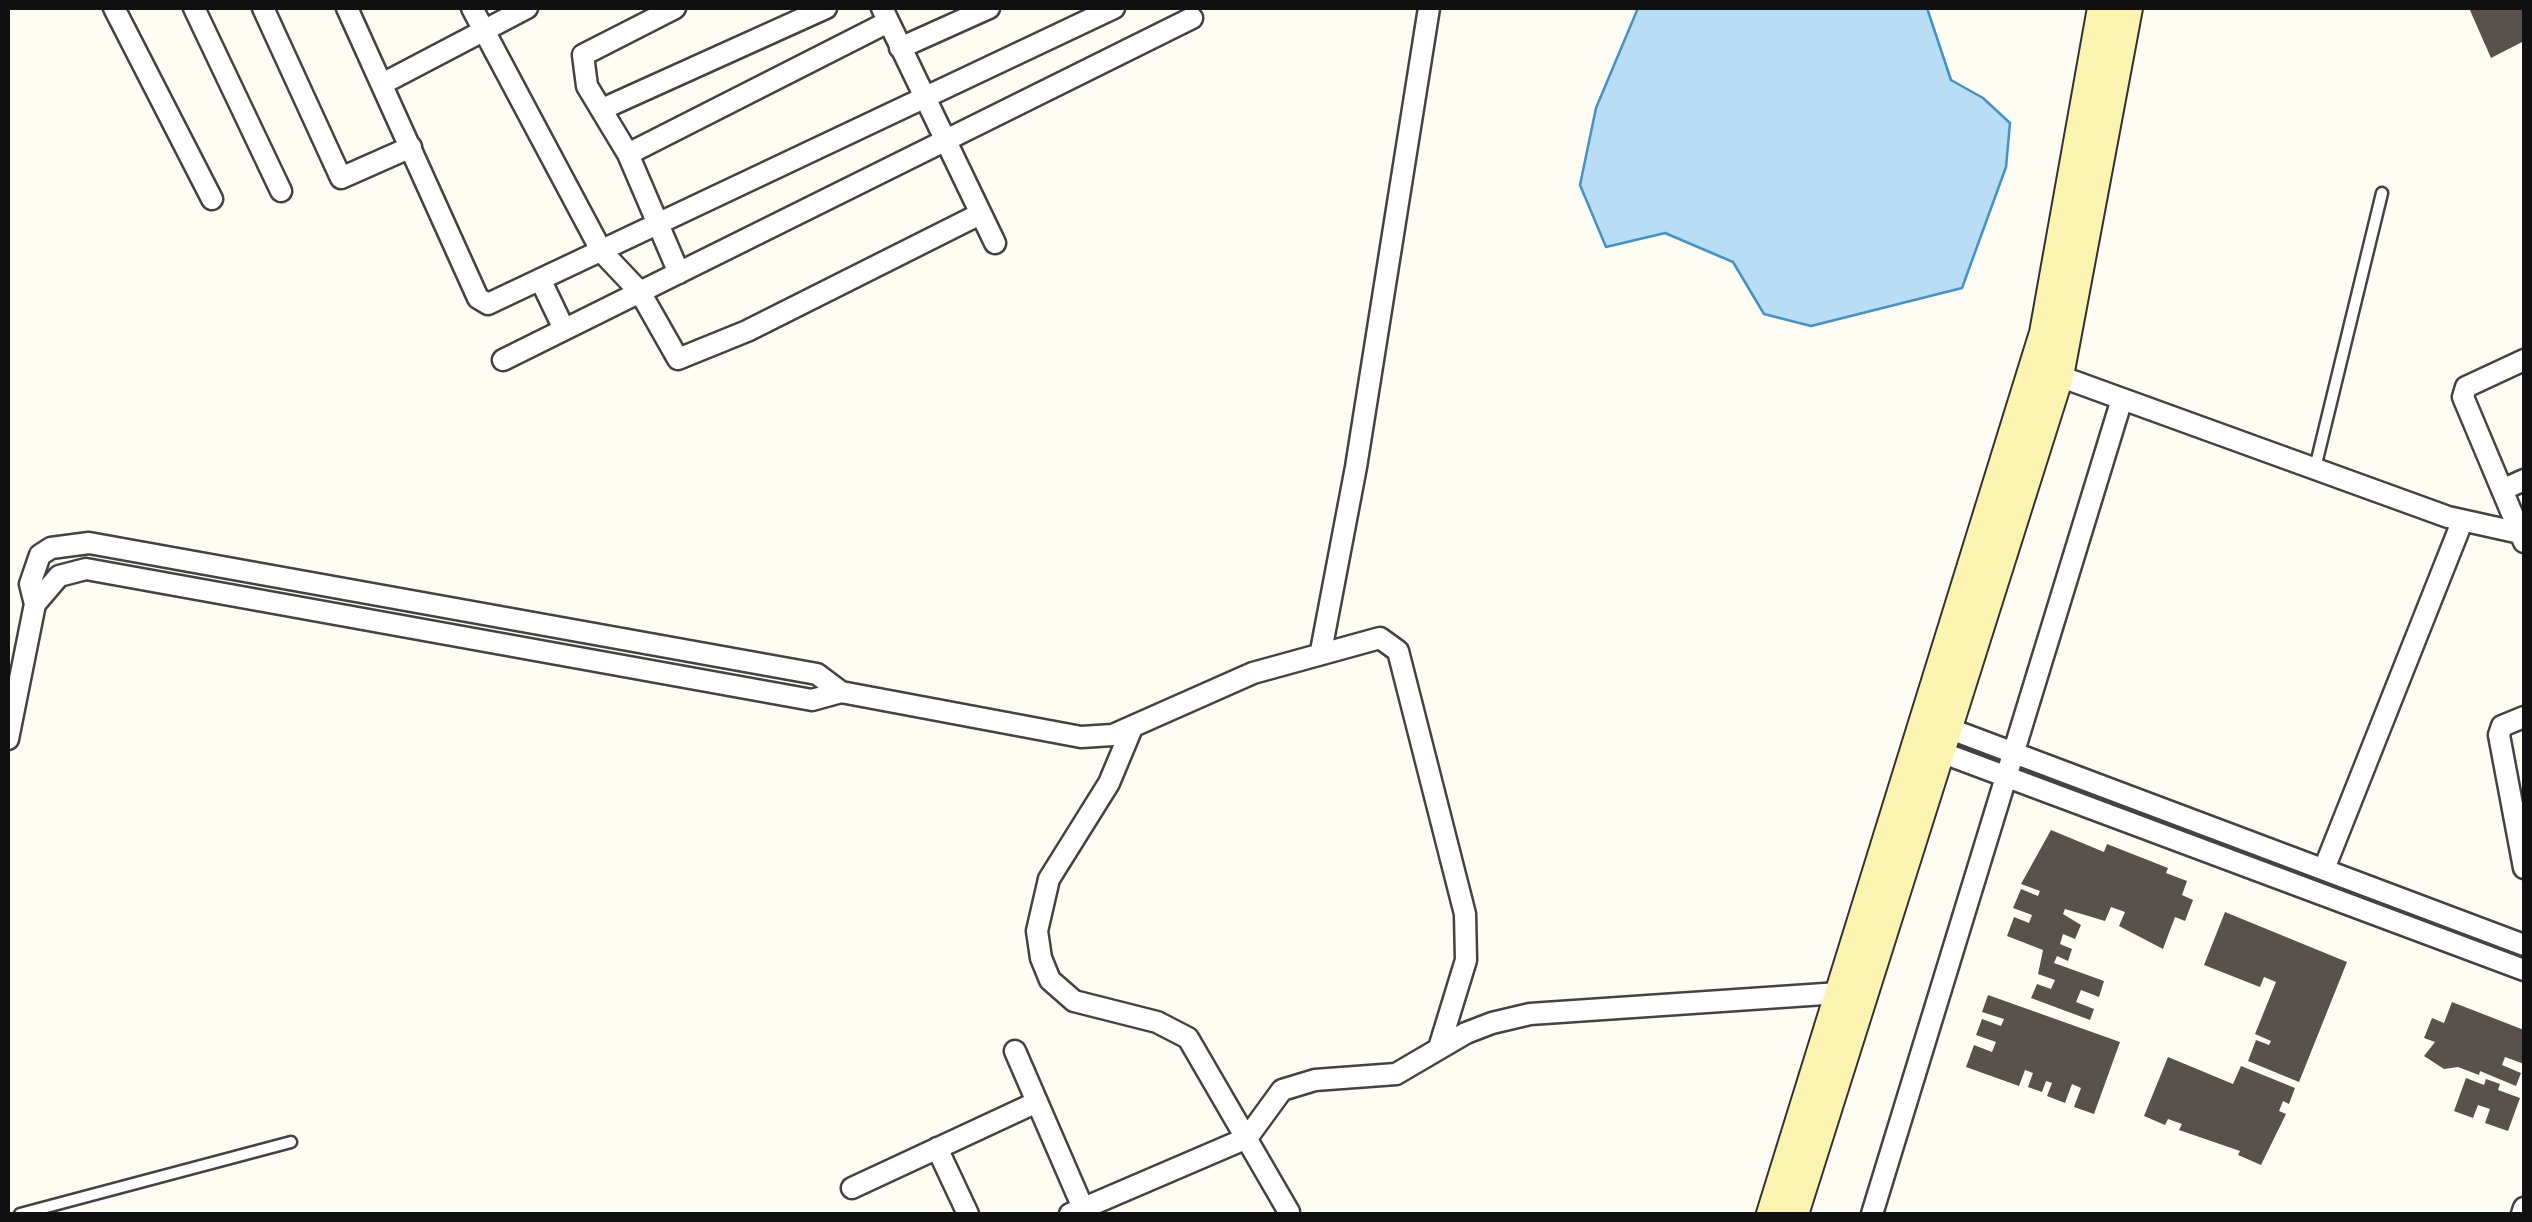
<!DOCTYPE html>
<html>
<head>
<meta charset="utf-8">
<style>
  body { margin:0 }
  #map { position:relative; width:2532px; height:1222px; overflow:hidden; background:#fefcf3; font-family:"Roboto Serif",serif }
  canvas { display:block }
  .frame { position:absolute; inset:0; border:10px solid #101010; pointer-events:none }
</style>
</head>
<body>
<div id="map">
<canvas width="2532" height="1222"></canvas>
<div class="frame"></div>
</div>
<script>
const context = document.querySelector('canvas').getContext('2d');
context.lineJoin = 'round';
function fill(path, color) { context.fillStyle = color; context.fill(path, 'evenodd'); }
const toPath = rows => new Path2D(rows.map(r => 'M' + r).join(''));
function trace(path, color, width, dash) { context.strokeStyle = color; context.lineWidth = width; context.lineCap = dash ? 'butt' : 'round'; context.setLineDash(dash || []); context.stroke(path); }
const water = toPath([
  [1638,8,1927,8,1951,80,1983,98,2010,123,2006,167,1962,288,1811,326,1764,314,1733,262,1665,233,1606,247,1580,185,1596,108,1638,8]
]);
fill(water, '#b9ddf4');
trace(water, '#4392c8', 2.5);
fill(toPath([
  [2469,8,2524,8,2524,41,2491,58],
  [2051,830,2104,852,2107,844,2168,868,2166,873,2187,881,2182,895,2193,900,2185,921,2175,917,2163,949,2119,926,2125,912,2111,907,2105,921,2065,909,2063,914,2081,925,2075,939,2063,934,2060,944,2072,949,2068,961,2057,956,2054,963,2104,981,2099,997,2081,990,2076,1002,2094,1009,2090,1020,2031,998,2037,984,2051,989,2055,980,2038,974,2043,950,2007,936,2014,917,2029,923,2032,915,2013,908,2021,889,2038,896,2040,891,2021,884],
  [2225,912,2347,962,2299,1082,2248,1061,2256,1040,2269,1045,2271,1041,2255,1034,2276,982,2264,977,2260,987,2204,965],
  [1988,995,2120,1042,2094,1114,2074,1107,2081,1088,2072,1084,2065,1103,2047,1096,2052,1083,2046,1081,2042,1092,2028,1087,2033,1073,2025,1070,2019,1086,1966,1067,1974,1045,1992,1052,1996,1042,1976,1035,1982,1019,2001,1026,2004,1019,1982,1012],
  [2452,1002,2524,1030,2524,1064,2505,1057,2502,1065,2521,1073,2516,1086,2480,1071,2479,1075,2458,1067,2444,1069,2424,1056,2435,1042,2424,1038,2432,1018,2444,1023],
  [2168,1057,2233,1084,2241,1066,2295,1088,2289,1104,2283,1101,2279,1111,2286,1114,2261,1165,2238,1155,2240,1151,2179,1130,2182,1124,2168,1119,2165,1125,2144,1116],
  [2466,1078,2484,1085,2486,1079,2500,1084,2498,1090,2520,1098,2508,1131,2485,1123,2490,1109,2478,1105,2473,1118,2454,1111]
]), '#58514c');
const lane = toPath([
  [2315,468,2382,193],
  [20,1214,291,1142]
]);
const street = toPath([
  [114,8,212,199],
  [194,8,281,191],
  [263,8,341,178,411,147],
  [347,8,478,298,488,304,1114,8],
  [472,8,602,252,640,292,678,359,747,331,980,214],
  [675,8,583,55,587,86,628,154,679,273],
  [882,8,995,243],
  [900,48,989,8],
  [382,84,527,8],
  [609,106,826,8],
  [628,154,888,22],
  [541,281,564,329],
  [503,360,1192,18],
  [2059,376,2448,517,2520,533],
  [2502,490,2524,480],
  [2524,542,2463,397,2466,387,2524,360],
  [35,604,30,584,40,555,51,548,89,543,817,674,841,692],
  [1321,651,1356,467,1429,8],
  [2524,717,2502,726,2499,735,2524,868],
  [1937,724,2524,945],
  [1132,728,1109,783,1049,879,1037,931,1041,958,1050,980,1074,1001,1157,1022,1188,1038,1289,1212],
  [8,739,35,604,59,576,86,569,812,700,841,692,1081,737,1113,735,1253,673,1380,638,1398,651,1465,914,1466,960,1439,1048],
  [1927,747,2524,970],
  [2324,869,2462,522],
  [1015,1051,1083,1208],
  [937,1148,968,1214],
  [852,1188,1037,1102],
  [1070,1214,1247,1138,1282,1090,1315,1080,1396,1074,1466,1033,1492,1023,1530,1014,1839,993],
  [1872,1214,2122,399],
  [2522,1214,2524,1208]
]);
const secondary = toPath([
  [1771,1214,2044,333,2102,8],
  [1794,1214,2059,376,2128,8]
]);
trace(lane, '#434343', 15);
trace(street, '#434343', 25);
trace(secondary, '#323232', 32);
trace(lane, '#fff', 10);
trace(street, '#fff', 20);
trace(secondary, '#fbf4b1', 28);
</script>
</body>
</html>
